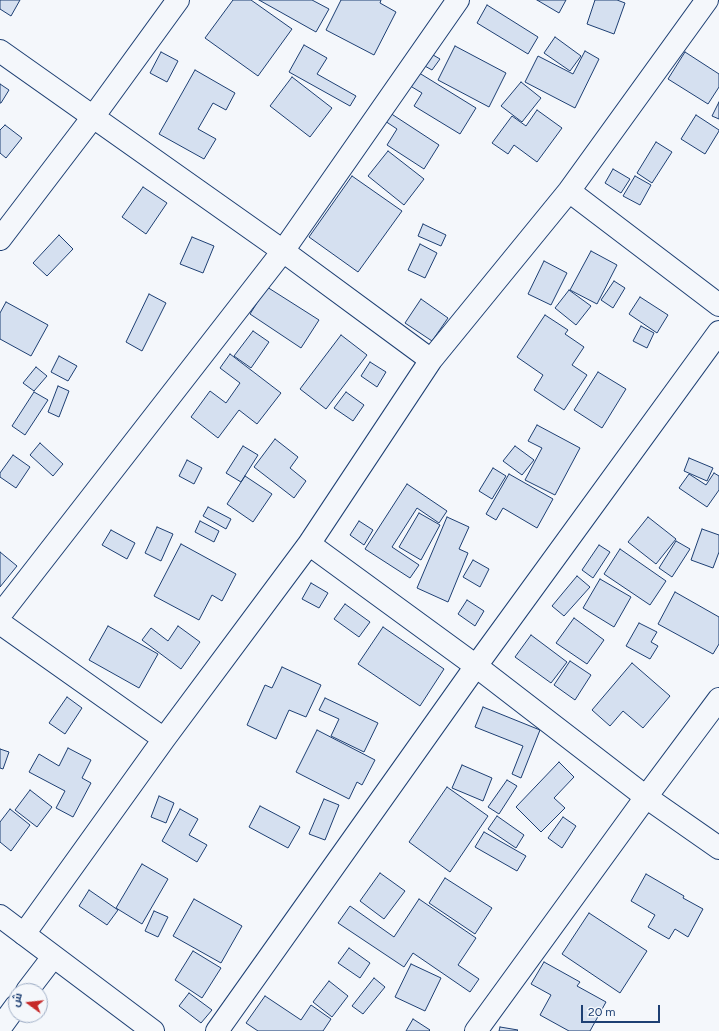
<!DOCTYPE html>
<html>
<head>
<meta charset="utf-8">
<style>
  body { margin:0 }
  #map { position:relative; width:719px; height:1031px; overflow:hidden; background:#f4f7fb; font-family:Figtree,Cairo,sans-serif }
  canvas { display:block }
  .north { position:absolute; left:8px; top:983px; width:40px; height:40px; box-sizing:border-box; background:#f4f7fb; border:1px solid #9eadc5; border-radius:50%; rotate:285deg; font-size:11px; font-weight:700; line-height:16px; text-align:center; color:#1d3f73 }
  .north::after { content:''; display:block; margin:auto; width:14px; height:18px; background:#c62828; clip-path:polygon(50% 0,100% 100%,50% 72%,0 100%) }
  .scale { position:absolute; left:581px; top:1005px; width:79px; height:18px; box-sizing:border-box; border:2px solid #1d3f73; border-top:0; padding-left:5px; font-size:12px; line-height:14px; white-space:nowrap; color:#1d3f73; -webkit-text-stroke:3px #f4f7fb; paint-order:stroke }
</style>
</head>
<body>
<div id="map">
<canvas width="719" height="1031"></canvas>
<div class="north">ش</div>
<div class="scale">20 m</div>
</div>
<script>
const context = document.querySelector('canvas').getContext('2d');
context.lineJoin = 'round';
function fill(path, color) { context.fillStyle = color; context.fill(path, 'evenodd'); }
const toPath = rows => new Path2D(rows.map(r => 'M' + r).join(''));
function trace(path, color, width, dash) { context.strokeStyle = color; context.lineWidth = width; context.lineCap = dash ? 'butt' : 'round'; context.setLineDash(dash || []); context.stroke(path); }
const building = toPath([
  [0,0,20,0,11,16,0,9,0,0],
  [233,0,251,0,292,29,258,76,205,38,233,0],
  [259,0,312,0,329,9,316,32,259,0],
  [341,0,381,0,380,3,396,12,374,55,326,30,341,0],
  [537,0,566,0,559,13,537,0],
  [595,0,617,0,625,3,614,34,587,24,595,0],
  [487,5,538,37,528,54,477,23,487,5],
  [555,37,581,56,570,71,544,53,555,37],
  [304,45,327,58,317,74,356,96,350,106,289,72,304,45],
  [455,46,506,73,489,107,438,80,455,46],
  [421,48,440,59,432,70,414,60,421,48],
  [585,51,599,59,575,108,525,82,538,56,573,74,585,51],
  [161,52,178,61,167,82,150,73,161,52],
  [685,52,719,74,719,87,708,104,668,79,685,52],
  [195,70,235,93,226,110,213,103,198,129,216,139,204,159,159,134,195,70],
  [416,71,476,108,460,134,414,106,422,93,407,84,416,71],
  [292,77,332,108,310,137,270,106,292,77],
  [521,82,541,98,522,122,501,106,521,82],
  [0,84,9,90,1,103,0,103,0,84],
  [719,102,719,119,712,116,719,102],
  [537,110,562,128,537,162,514,145,508,154,492,143,512,116,526,126,537,110],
  [387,111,439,145,424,169,387,145,397,129,382,119,387,111],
  [696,115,719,130,719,131,705,154,681,139,696,115],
  [5,125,22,138,6,158,0,153,0,130,5,125],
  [656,142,672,152,652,183,637,173,656,142],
  [388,151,424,179,404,205,368,176,388,151],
  [613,169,630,179,621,193,605,183,613,169],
  [352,176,402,211,358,272,309,237,352,176],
  [635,176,651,185,640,205,623,196,635,176],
  [143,187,167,203,146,234,122,217,143,187],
  [423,224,446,235,441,246,418,236,423,224],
  [59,235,73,249,47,276,33,263,59,235],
  [192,237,214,246,203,273,180,264,192,237],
  [420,244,437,253,425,278,408,270,420,244],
  [591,251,617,265,597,304,570,290,591,251],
  [544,261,567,273,551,305,528,294,544,261],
  [614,281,625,288,613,308,601,300,614,281],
  [267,287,319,320,301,348,250,314,267,287],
  [569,290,591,306,576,325,555,308,569,290],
  [149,294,166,303,142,351,126,342,149,294],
  [640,297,668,315,657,333,629,314,640,297],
  [421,299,448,318,432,341,405,323,421,299],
  [6,302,48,325,31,356,0,339,0,313,6,302],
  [545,315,568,330,565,334,584,347,572,365,587,375,564,410,534,390,543,375,517,357,545,315],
  [641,326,654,333,647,348,633,341,641,326],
  [253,331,269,342,251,368,234,356,253,331],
  [341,335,367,355,326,409,300,389,341,335],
  [230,354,281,393,257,424,239,410,218,438,191,417,210,391,226,403,240,383,220,368,230,354],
  [59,356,77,366,68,381,51,372,59,356],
  [370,362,386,372,377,387,361,376,370,362],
  [36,367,47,376,34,391,23,383,36,367],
  [598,372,626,389,602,428,574,410,598,372],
  [58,386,69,391,59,417,48,412,58,386],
  [34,392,48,400,25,435,12,426,34,392],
  [346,392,364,405,353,421,334,408,346,392],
  [537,425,580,448,555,495,525,480,542,448,528,441,537,425],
  [275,439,298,457,290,468,306,481,294,498,254,467,275,439],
  [40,443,63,464,53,476,30,455,40,443],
  [243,446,258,455,241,482,226,473,243,446],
  [515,446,534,460,522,475,503,461,515,446],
  [13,455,30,467,16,488,0,477,0,473,13,455],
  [689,458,713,468,707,481,684,471,689,458],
  [187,460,202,468,194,484,179,476,187,460],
  [493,468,506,476,492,499,479,491,493,468],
  [714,473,719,476,719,490,707,507,679,488,689,474,706,485,714,473],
  [509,474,553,499,537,528,503,508,496,520,486,514,509,474],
  [245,476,272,494,253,522,227,504,245,476],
  [407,484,447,511,439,523,417,508,392,547,419,565,410,578,365,549,407,484],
  [208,507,231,519,226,529,203,516,208,507],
  [419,513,440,525,421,560,399,547,419,513],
  [447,517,469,527,459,549,468,553,448,602,417,588,447,517],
  [648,517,676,539,656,564,628,542,648,517],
  [200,521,219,531,214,542,195,532,200,521],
  [359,521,373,530,364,545,350,535,359,521],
  [157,527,173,534,161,561,145,553,157,527],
  [702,529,719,535,719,552,713,568,691,560,702,529],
  [111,530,135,543,127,559,102,545,111,530],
  [676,541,690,549,672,577,659,568,676,541],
  [181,544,236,574,222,601,212,595,199,620,154,596,181,544],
  [599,545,610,552,593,578,582,570,599,545],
  [620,549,666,581,650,605,604,574,620,549],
  [0,552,17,566,0,587,0,552],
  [473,560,489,569,480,587,463,577,473,560],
  [577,576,590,587,564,616,552,606,577,576],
  [600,579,631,597,614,627,583,608,600,579],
  [311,583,328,593,319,608,302,599,311,583],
  [675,592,719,617,719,644,713,654,658,624,675,592],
  [467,600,484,611,475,626,458,614,467,600],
  [345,604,370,622,359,637,334,619,345,604],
  [574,618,604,640,587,664,556,643,574,618],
  [639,623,657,632,651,642,658,646,650,659,626,646,639,623],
  [108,626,158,654,139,688,89,660,108,626],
  [178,626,200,642,181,669,142,640,151,628,168,641,178,626],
  [383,627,444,669,420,706,358,664,383,627],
  [531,635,567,662,551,683,515,657,531,635],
  [570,661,591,675,575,700,554,685,570,661],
  [632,663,670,696,643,728,623,711,610,726,592,710,632,663],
  [282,667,321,685,306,717,289,710,276,739,247,725,265,685,272,688,282,667],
  [67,697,82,708,65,734,49,723,67,697],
  [325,698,378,723,364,752,331,736,339,719,319,710,325,698],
  [483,707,540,730,521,778,512,774,523,746,475,727,483,707],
  [317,730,375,760,362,785,357,782,349,799,296,772,317,730],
  [68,748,91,760,82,778,91,783,73,817,56,808,65,791,29,772,39,754,59,766,68,748],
  [0,749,9,752,3,769,0,768,0,749],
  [559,762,574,777,554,798,565,808,541,832,516,807,559,762],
  [462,765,492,778,483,801,452,788,462,765],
  [507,780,517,786,499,814,488,807,507,780],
  [447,787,488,816,450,872,409,842,447,787],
  [30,790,52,807,37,827,15,810,30,790],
  [159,796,174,803,166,823,151,817,159,796],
  [324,799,339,805,325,840,309,834,324,799],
  [260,806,300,827,288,848,249,827,260,806],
  [10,809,30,825,11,851,0,842,0,822,10,809],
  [180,809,198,819,189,835,207,845,197,862,162,841,180,809],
  [497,816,524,835,516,848,488,829,497,816],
  [563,817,576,826,562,848,548,838,563,817],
  [484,832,526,856,517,871,475,847,484,832],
  [142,864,168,879,142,924,116,908,142,864],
  [380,873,405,891,384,919,360,901,380,873],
  [646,874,684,896,683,898,703,909,688,937,675,929,669,939,648,927,655,915,631,901,646,874],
  [445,878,492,908,475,934,429,903,445,878],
  [89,890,118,910,107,925,79,906,89,890],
  [194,899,242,926,221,963,173,936,194,899],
  [419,899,476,938,458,965,479,979,470,992,413,953,404,967,338,923,350,906,394,937,419,899],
  [154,911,168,917,158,937,145,931,154,911],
  [589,913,647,951,620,993,562,954,589,913],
  [349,948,370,963,360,978,338,963,349,948],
  [193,951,221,968,202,998,175,980,193,951],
  [544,962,580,982,577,986,606,1002,590,1031,569,1031,540,1015,551,995,531,984,544,962],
  [411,964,441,978,425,1011,395,997,411,964],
  [374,978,385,987,363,1014,352,1006,374,978],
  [329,981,348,996,332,1017,313,1002,329,981],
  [189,993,212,1010,201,1023,179,1006,189,993],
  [265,996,301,1020,311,1005,331,1019,323,1031,258,1031,246,1023,265,996],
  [413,1019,430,1030,429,1031,406,1031,413,1019],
  [500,1027,518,1030,517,1031,499,1031,500,1027]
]);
fill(building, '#d5e0f0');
trace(building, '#1d3f73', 1);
const minor = toPath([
  [0,51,283,251,431,360],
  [569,191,719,305],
  [0,239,93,117,178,0],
  [309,544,476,666,646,797,719,848],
  [0,615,283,251,458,0],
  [0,623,164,739],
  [24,934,164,739,309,544,431,360,569,191,707,0],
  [27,991,53,957],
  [0,1028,16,1006],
  [217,1031,476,666,719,332],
  [476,1031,646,797,719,699]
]);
const tertiary = toPath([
  [0,916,153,1031]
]);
trace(minor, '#1d3f73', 24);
trace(tertiary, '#1d3f73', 24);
trace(minor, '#f4f7fb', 22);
trace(tertiary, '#f4f7fb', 22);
</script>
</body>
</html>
